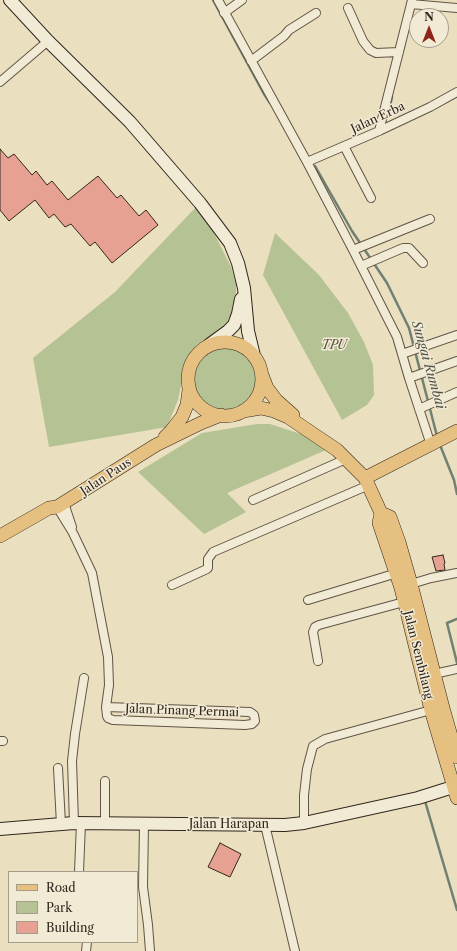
<!DOCTYPE html>
<html>
<head>
<meta charset="utf-8">
<style>
  body { margin:0 }
  #map { position:relative; width:457px; height:951px; overflow:hidden; background:#eadfbf; font-family:"Libre Caslon Text",serif }
  canvas { display:block }
  .legend { position:absolute; left:8px; top:871px; width:130px; height:72px; box-sizing:border-box; background:#f1ead5; border:1px solid #a59c8b; margin:0; padding:5px 7px; list-style:none; font-size:12px; color:#33261c }
  .legend li { display:flex; align-items:center; gap:8px; height:20px }
  .legend b { width:20px; border:1px solid #a59c8b }
  .north { position:absolute; left:409px; top:8px; width:40px; height:40px; box-sizing:border-box; background:#f1ead5; border:1px solid #a59c8b; border-radius:50%; rotate:0deg; font-size:11px; font-weight:700; line-height:16px; text-align:center; color:#33261c }
  .north::after { content:''; display:block; margin:auto; width:14px; height:18px; background:#8f2418; clip-path:polygon(50% 0,100% 100%,50% 72%,0 100%) }
</style>
</head>
<body>
<div id="map">
<canvas width="457" height="951"></canvas>
<ul class="legend">
<li><b style="height:5px;background:#e5c080"></b>Road</li>
<li><b style="height:11px;background:#b4c294"></b>Park</li>
<li><b style="height:11px;background:#e7a192"></b>Building</li>
</ul>
<div class="north">N</div>
</div>
<script>
const context = document.querySelector('canvas').getContext('2d');
context.lineJoin = 'round';
function fill(path, color) { context.fillStyle = color; context.fill(path, 'evenodd'); }
const toPath = rows => new Path2D(rows.map(r => 'M' + r).join(''));
function trace(path, color, width, dash) { context.strokeStyle = color; context.lineWidth = width; context.lineCap = dash ? 'butt' : 'round'; context.setLineDash(dash || []); context.stroke(path); }
function label(font, color, halo, rows, align = 'center') {
  context.font = font + ' "Libre Caslon Text",serif'; context.lineWidth = 3; context.setLineDash([]); context.textBaseline = 'middle'; context.strokeStyle = halo; context.fillStyle = color; for (const [text, x, y, turn = 0] of rows) {
    context.save(); context.translate(x, y); context.rotate((+turn || 0) * Math.PI / 180); context.textAlign = isNaN(turn) ? turn : align; if (halo) context.strokeText(text, 0, 0); context.fillText(text, 0, 0); context.restore();
  }
}
fill(toPath([
  [198,205,210,225,231,267,236,284,236,304,227,322,196,347,187,356,178,400,167,427,49,447,33,358,115,292],
  [275,233,319,275,348,313,364,342,373,365,374,395,367,405,342,420,263,275],
  '193 380a32 32 0 1 1 64 0a32 32 0 1 1-64 0Z',
  [257,424,270,424,307,436,326,450,227,493,246,512,204,534,138,472,202,433]
]), '#b4c294');
trace(toPath([
  [213,0,264,94,270,103],
  [389,111,392,97],
  [315,166,352,231,387,283,409,328,437,436],
  [440,445,454,480,457,494],
  [457,619,447,623,457,663],
  [425,801,457,910]
]), '#708174', 2.5);
const building = toPath([
  [0,149,8,158,14,154,32,175,36,171,47,185,52,181,68,200,98,176,117,198,121,195,139,216,146,210,158,225,112,263,95,242,90,246,71,224,65,227,54,214,49,218,35,200,9,221,0,210,0,149],
  [443,555,445,563,444,564,445,570,436,571,432,557,443,555],
  [220,843,241,854,230,877,208,867,220,843]
]);
fill(building, '#e7a192');
trace(building, '#33261c', 1);
const street = toPath([
  [218,0,307,162,353,250,397,337,409,378,431,445],
  [411,4,457,8],
  [348,8,363,41,370,50,376,53,399,52],
  [224,13,242,0],
  [251,61,284,36,289,30,316,13],
  [0,82,48,41],
  [379,131,412,0],
  [344,146,371,198],
  [307,162,379,131,430,107,457,92],
  [353,250,430,219],
  [361,266,403,248,409,248,423,263],
  [402,354,457,335],
  [409,378,457,361],
  [419,409,457,392],
  [253,500,346,459],
  [64,503,72,527],
  [57,507,73,533,92,573,108,657,109,685,106,707,107,716,108,718,113,720,245,725,252,724,255,721,254,715,250,712,106,707],
  [411,584,431,578,457,573],
  [172,585,207,569,208,568,208,559,213,552,369,485],
  [308,600,397,573],
  [318,661,313,632,315,627,319,625,404,602],
  [434,674,457,669],
  [0,741,3,741],
  [58,768,61,824],
  [74,823,72,761,75,734,84,678],
  [304,823,304,795,307,769,313,746,325,739,431,710],
  [105,824,105,781],
  [144,824,143,887,148,925,150,951],
  [265,825,295,951],
  [79,872,81,823],
  [86,951,87,942]
]);
const secondary = toPath([
  [10,0,48,41,130,122,200,203,230,243,238,263,244,288,248,331,254,356],
  [209,345,228,331,234,325,238,314,241,299],
  [0,829,74,823,285,825,304,823,418,798,453,787]
]);
const primary = toPath([
  '188 379a37 37 0 1 1 74 0a37 37 0 1 1-74 0Z',
  [262,375,267,388,276,400,293,415],
  [243,411,261,408,274,411,288,417,337,450,365,478,381,513,390,517,399,542,411,584,443,708,457,757],
  [165,437,171,431,182,417,187,405,189,390],
  [365,478,457,431],
  [381,513,379,523,401,588,431,710,457,798],
  [0,536,49,508,57,507,156,445,201,423,221,415]
]);
trace(street, '#615445', 10);
trace(secondary, '#33261c', 14);
trace(primary, '#33261c', 14);
trace(street, '#f1ead5', 8);
trace(secondary, '#f1ead5', 12);
trace(primary, '#e5c080', 13);
label('12px', '#33261c', '#f1ead5', [
  ["Jalan Erba",378,118,-25],
  ["Jalan Paus",106,477,-33],
  ["Jalan Sembilang",418,655,76],
  ["Jalan Pinang Permai",182,711,2],
  ["Jalan Harapan",229,825]
]);
label('italic 12px', '#534d3a', '#f1ead5', [
  ["TPU",334,346]
]);
label('italic 13px', '#515348', '#f1ead5', [
  ["Sungai Rumbai",428,365,74]
]);
</script>
</body>
</html>
